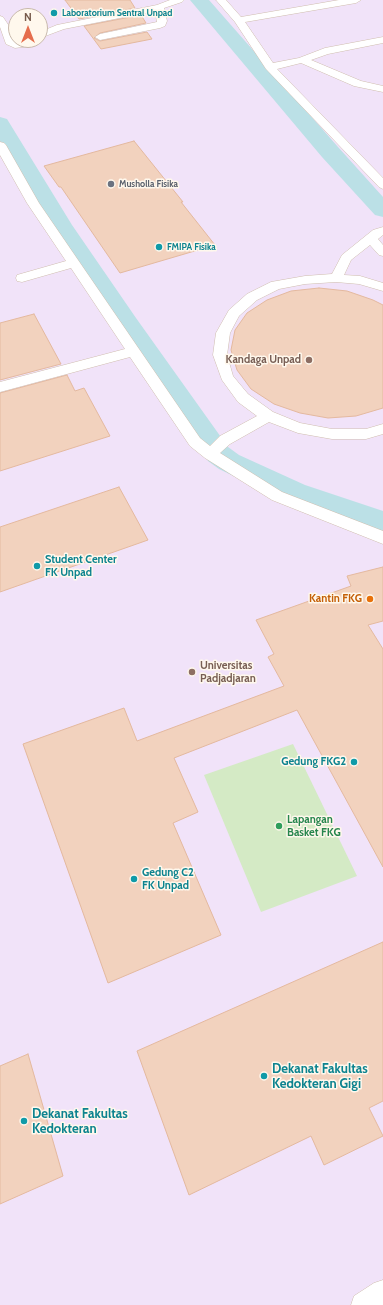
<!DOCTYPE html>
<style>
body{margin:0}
#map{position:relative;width:383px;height:1305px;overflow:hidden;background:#fcf4e7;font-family:Cabin,sans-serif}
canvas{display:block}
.north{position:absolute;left:8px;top:8px;width:40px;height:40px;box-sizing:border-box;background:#fff8ed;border:1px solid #c8b9ac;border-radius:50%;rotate:0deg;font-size:11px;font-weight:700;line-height:16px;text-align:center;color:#765a4b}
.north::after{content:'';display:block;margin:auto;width:14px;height:18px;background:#e56d4d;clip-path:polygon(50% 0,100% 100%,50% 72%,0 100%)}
</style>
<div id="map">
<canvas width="383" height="1305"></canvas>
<div class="north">N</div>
</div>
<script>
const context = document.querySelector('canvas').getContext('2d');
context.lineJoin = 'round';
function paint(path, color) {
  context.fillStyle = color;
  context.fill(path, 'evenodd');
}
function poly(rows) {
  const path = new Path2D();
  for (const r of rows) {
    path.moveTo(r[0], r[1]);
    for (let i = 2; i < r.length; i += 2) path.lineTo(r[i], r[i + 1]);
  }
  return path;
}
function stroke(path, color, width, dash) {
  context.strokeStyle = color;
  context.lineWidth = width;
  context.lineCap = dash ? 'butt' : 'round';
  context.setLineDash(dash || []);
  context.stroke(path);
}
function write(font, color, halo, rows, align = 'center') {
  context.font = font + ' Cabin,sans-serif';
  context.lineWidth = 3;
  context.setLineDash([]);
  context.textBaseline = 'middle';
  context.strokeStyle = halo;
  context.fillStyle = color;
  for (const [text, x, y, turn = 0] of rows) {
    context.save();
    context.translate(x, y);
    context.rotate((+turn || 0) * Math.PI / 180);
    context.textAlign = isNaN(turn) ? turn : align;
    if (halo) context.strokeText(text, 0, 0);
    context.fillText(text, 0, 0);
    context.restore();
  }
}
const education = poly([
 [0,0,383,0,383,1305,0,1305],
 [16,16,40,16,40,40,16,40]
]);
const green = poly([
 [293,744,357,876,261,912,204,775]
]);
const canal = poly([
 [190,0,209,0,338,147,383,197,383,217,375,215,322,157,190,0],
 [0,117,7,119,72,225,136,318,228,447,239,455,305,485,383,511,383,534,285,501,219,469,208,461,118,330,50,225,0,141,0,117]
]);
const building = poly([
 [65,0,130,0,135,8,79,19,65,0],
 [141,15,146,23,100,33,94,38,100,41,147,32,152,39,101,49,84,26,141,15],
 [134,141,183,202,181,202,215,245,120,273,61,187,59,187,44,166,134,141],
 [319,288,347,291,373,300,383,305,383,408,356,416,328,418,300,413,274,404,251,389,237,370,231,350,235,330,247,313,267,300,291,291,319,288],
 [34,314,61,364,0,380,0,323,34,314],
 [67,375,75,391,84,388,110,436,0,471,0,393,67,375],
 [119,487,148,540,0,592,0,527,119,487],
 [383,567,383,621,368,625,383,649,383,867,297,710,174,758,198,812,173,823,221,935,108,983,23,744,124,708,137,741,284,686,268,657,274,654,256,620,351,586,347,576,383,567],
 [383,942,383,1101,369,1108,383,1136,324,1165,311,1136,189,1195,137,1051,383,942],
 [28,1054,63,1176,0,1204,0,1066,28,1054]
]);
const lane = poly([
 [170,0,184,0,182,2,164,8,167,21,165,26,160,28,100,40,95,37,100,34,157,22,155,11,64,29,40,38,40,32,57,25,157,5,170,0],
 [216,0,226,0,241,17,339,0,361,0,356,3,245,22,273,63,299,58,325,48,383,37,383,43,328,54,311,60,361,81,383,86,383,92,354,86,301,63,277,69,383,178,383,189,379,187,266,69,235,22,216,0],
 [0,16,3,17,13,32,15,41,24,42,40,40,37,45,15,48,6,44,0,27,0,16],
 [0,142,4,143,6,145,39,203,200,438,210,446,220,436,257,416,238,402,222,380,213,355,216,333,229,310,247,294,271,282,305,276,332,274,342,255,373,230,383,227,383,235,378,239,383,245,383,256,379,255,370,245,351,260,344,275,360,276,383,283,383,291,359,284,336,282,305,284,279,289,257,300,239,316,230,333,227,355,233,376,248,394,273,412,300,423,332,429,366,429,383,424,383,434,366,439,332,439,298,433,269,422,230,444,220,453,282,492,383,531,383,544,272,500,205,458,190,446,130,357,0,392,0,382,125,349,71,268,22,282,17,281,16,278,17,275,66,261,27,203,0,155,0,142],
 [383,1280,383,1305,351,1305,354,1296,374,1283,383,1280]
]);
const markers = [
 [54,13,4,"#0f9aa8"],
 [111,184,4,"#6b7280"],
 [159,247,4,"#0f9aa8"],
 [309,360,4,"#8d6e63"],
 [37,566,4,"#0f9aa8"],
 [370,599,4,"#e8710a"],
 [192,672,4,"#8d6e63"],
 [354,762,4,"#0f9aa8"],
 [279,826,4,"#2e9e5b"],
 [134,879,4,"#0f9aa8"],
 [264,1076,4,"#0f9aa8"],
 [24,1121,4,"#0f9aa8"]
];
const farCulturenames = [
 ["Laboratorium Sentral Unpad",62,13],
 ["FMIPA Fisika",167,247]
];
const farWorshipnames = [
 ["Musholla Fisika",119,184]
];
const educationNames = [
 ["Kandaga Unpad",301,360],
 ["Universitas",200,666,"left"],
 ["Padjadjaran",200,679,"left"]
];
const cultureNames = [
 ["Student Center",45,560],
 ["FK Unpad",45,573],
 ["Gedung FKG2",346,762,"right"],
 ["Gedung C2",142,873],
 ["FK Unpad",142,886]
];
const foodNames = [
 ["Kantin FKG",362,599]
];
const leisureNames = [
 ["Lapangan",287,820],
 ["Basket FKG",287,833]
];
const nearCulturenames = [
 ["Dekanat Fakultas",272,1069],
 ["Kedokteran Gigi",272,1084],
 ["Dekanat Fakultas",32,1114],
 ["Kedokteran",32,1129]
];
paint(education, '#f1e3f9');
paint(green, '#d4eac5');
paint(canal, '#bbe0e6');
paint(building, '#f2d2be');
stroke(building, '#e4b99f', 1);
stroke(lane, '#d0beaf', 1);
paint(lane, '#fff');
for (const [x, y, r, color] of markers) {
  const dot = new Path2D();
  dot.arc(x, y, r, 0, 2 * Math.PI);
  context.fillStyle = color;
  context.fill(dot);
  stroke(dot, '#fff8ed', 1.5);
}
write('bold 9px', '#0d838f', '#fff8ed', farCulturenames, 'left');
write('bold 9px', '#5b616d', '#fff8ed', farWorshipnames, 'left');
write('bold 11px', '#785e54', '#fff8ed', educationNames, 'right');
write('bold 11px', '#0d838f', '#fff8ed', cultureNames, 'left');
write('bold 11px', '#c56008', '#fff8ed', foodNames, 'right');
write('bold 11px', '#27864d', '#fff8ed', leisureNames, 'left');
write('bold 13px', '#0d838f', '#fff8ed', nearCulturenames, 'left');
</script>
